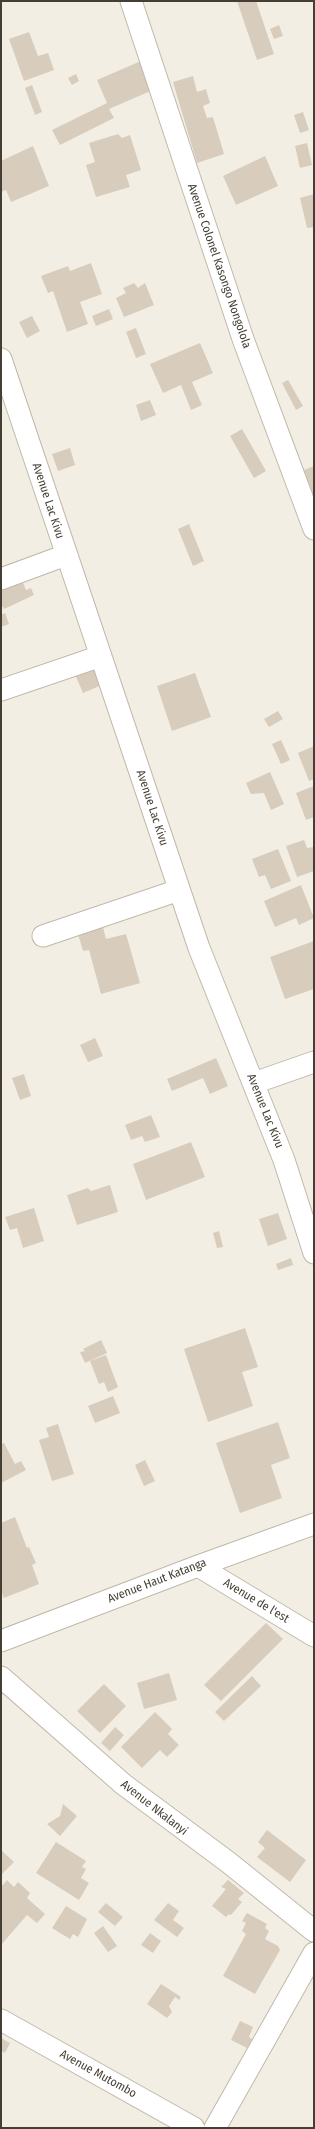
<!DOCTYPE html>
<style>
body{margin:0}
#map{position:relative;width:315px;height:2129px;overflow:hidden;background:#f3eee4;font-family:"Fira Sans Condensed",sans-serif}
canvas{display:block}
.frame{position:absolute;inset:0;border:2px solid #453e34;pointer-events:none}
</style>
<div id="map">
<canvas width="315" height="2129"></canvas>
<div class="frame"></div>
</div>
<script>
const context = document.querySelector('canvas').getContext('2d');
context.lineJoin = 'round';
function paint(path, color) {
  context.fillStyle = color;
  context.fill(path, 'evenodd');
}
function poly(rows) {
  const path = new Path2D();
  for (const r of rows) {
    path.moveTo(r[0], r[1]);
    for (let i = 2; i < r.length; i += 2) path.lineTo(r[i], r[i + 1]);
  }
  return path;
}
function stroke(path, color, width, dash) {
  context.strokeStyle = color;
  context.lineWidth = width;
  context.lineCap = dash ? 'butt' : 'round';
  context.setLineDash(dash || []);
  context.stroke(path);
}
function write(font, color, halo, rows, align = 'center') {
  context.font = font + ' "Fira Sans Condensed",sans-serif';
  context.lineWidth = 3;
  context.setLineDash([]);
  context.textBaseline = 'middle';
  context.strokeStyle = halo;
  context.fillStyle = color;
  for (const [text, x, y, turn = 0] of rows) {
    context.save();
    context.translate(x, y);
    context.rotate((+turn || 0) * Math.PI / 180);
    context.textAlign = isNaN(turn) ? turn : align;
    if (halo) context.strokeText(text, 0, 0);
    context.fillText(text, 0, 0);
    context.restore();
  }
}
const building = poly([
 [237,1,256,1,274,54,257,60],
 [279,25,283,36,274,39,270,29],
 [29,32,38,56,48,53,54,70,24,81,9,39],
 [141,61,153,90,109,109,114,118,60,145,52,130,107,103,97,80],
 [76,74,79,81,72,85,68,78],
 [193,76,197,92,206,89,210,103,203,106,207,118,213,117,224,154,197,163,173,82],
 [32,85,42,112,35,115,25,88],
 [303,112,309,130,300,133,294,115],
 [118,134,122,138,130,135,141,170,126,175,130,187,96,197,86,165,95,162,89,143],
 [307,143,312,165,300,168,295,146],
 [33,146,49,186,11,202,6,190,1,192,1,161],
 [265,156,278,186,236,205,223,176],
 [314,194,314,227,307,228,300,198],
 [91,263,102,294,80,302,88,324,67,332,53,291,48,293,41,276,68,266,70,271],
 [134,283,138,288,145,283,154,305,124,317,116,298,126,293,123,288],
 [109,309,113,319,96,326,92,316],
 [32,316,40,331,27,338,19,322],
 [136,328,146,354,136,358,126,332],
 [200,343,213,373,192,382,202,405,191,410,181,385,163,393,150,364],
 [288,380,303,406,296,410,282,383],
 [150,400,156,415,141,421,136,405],
 [242,429,266,471,254,478,230,436],
 [70,448,75,465,58,471,52,454],
 [314,466,314,497,304,470],
 [189,524,204,561,193,566,178,529],
 [21,578,26,590,31,588,34,595,4,609,1,604,1,588],
 [5,613,9,624,1,627,1,615],
 [96,663,104,684,83,693,74,672],
 [195,673,211,717,172,731,157,686],
 [278,711,283,719,269,727,264,719],
 [281,740,290,760,281,764,272,744],
 [314,746,314,779,309,781,298,753],
 [270,772,284,804,271,810,264,793,251,794,246,783],
 [314,786,314,817,306,820,296,793],
 [304,840,307,848,314,847,314,871,297,877,286,846],
 [278,849,291,881,271,889,265,875,259,877,252,859],
 [301,885,314,918,299,925,296,918,275,927,264,901],
 [103,927,106,939,126,934,140,983,101,994,89,950,83,951,78,934],
 [314,941,314,989,285,999,270,957],
 [95,1038,103,1056,88,1062,80,1045],
 [216,1058,228,1086,210,1094,203,1078,172,1091,167,1079],
 [24,1074,31,1096,20,1100,12,1078],
 [151,1115,160,1137,145,1142,142,1136,131,1140,125,1125],
 [191,1142,205,1177,146,1200,133,1164],
 [110,1185,118,1212,77,1225,67,1195,88,1188,91,1191],
 [34,1208,44,1241,23,1248,17,1228,10,1230,5,1217],
 [278,1213,287,1239,268,1246,259,1219],
 [219,1231,223,1247,217,1248,213,1233],
 [291,1258,293,1265,278,1270,276,1264],
 [245,1328,258,1367,242,1372,253,1406,208,1422,184,1349],
 [101,1340,107,1353,85,1363,80,1352,85,1351,83,1349],
 [106,1355,118,1387,108,1392,104,1382,99,1384,90,1361],
 [113,1396,120,1413,95,1423,88,1406],
 [278,1422,290,1458,271,1465,282,1498,240,1513,216,1443],
 [58,1424,74,1474,52,1481,39,1440,49,1437,46,1428],
 [4,1443,15,1464,21,1461,26,1470,1,1483,1,1444],
 [145,1460,155,1481,144,1486,135,1465],
 [15,1517,27,1548,29,1547,36,1563,32,1565,39,1584,4,1598,1,1591,1,1523],
 [266,1623,283,1639,221,1701,204,1685],
 [169,1673,177,1700,144,1709,137,1683],
 [252,1676,261,1686,224,1721,215,1712],
 [104,1684,126,1706,100,1733,77,1711],
 [155,1712,172,1729,168,1734,179,1745,167,1757,160,1750,142,1768,121,1747],
 [115,1727,124,1735,110,1751,101,1743],
 [63,1804,77,1816,60,1836,47,1824,60,1816],
 [267,1830,306,1860,290,1882,257,1857,265,1848,258,1842],
 [56,1842,86,1861,82,1867,86,1869,81,1878,89,1883,79,1900,36,1873],
 [1,1850,14,1862,1,1875],
 [7,1880,14,1887,18,1882,30,1893,27,1898,45,1914,37,1923,27,1915,1,1945,1,1887],
 [228,1880,244,1893,238,1899,242,1902,231,1915,229,1914,226,1917,212,1906,226,1889,221,1887],
 [106,1903,123,1917,115,1926,98,1912],
 [168,1903,179,1911,173,1920,184,1928,177,1937,154,1920],
 [66,1906,87,1919,78,1937,73,1934,70,1939,52,1928],
 [247,1913,267,1924,265,1928,269,1931,265,1939,278,1946,280,1950,255,1994,223,1976,246,1934,242,1931,246,1923,242,1921],
 [103,1926,117,1946,108,1952,94,1933],
 [150,1933,161,1941,153,1953,141,1945],
 [161,1984,181,1997,179,2000,175,1997,169,2006,172,2012,167,2018,147,2004],
 [240,2021,253,2027,249,2037,252,2039,247,2048,231,2040],
 [1,2038,10,2043,5,2053,1,2051]
]);
const minor = poly([
 [131,1,243,339,314,529],
 [1,359,199,948,284,1160,314,1253],
 [1,579,66,555],
 [1,690,101,656],
 [43,936,179,890],
 [254,1083,314,1062],
 [198,1566,314,1636],
 [1,1641,198,1566,314,1524],
 [1,1677,123,1784,228,1862,314,1931],
 [1,2020,194,2128],
 [215,2128,314,1953]
]);
const streetNames = [
 ["Avenue Colonel Kasongo Nongolola",219,266,71],
 ["Avenue Lac Kivu",48,501,72],
 ["Avenue Lac Kivu",152,808,72],
 ["Avenue Lac Kivu",265,1111,68],
 ["Avenue Haut Katanga",157,1581,-21],
 ["Avenue de l'est",256,1601,31],
 ["Avenue Nkalanyi",154,1808,38],
 ["Avenue Mutombo",98,2074,29]
];
paint(building, '#d8ccbc');
stroke(minor, '#c1b8aa', 23);
stroke(minor, '#fff', 21);
write('12px', '#453e34', '#fff', streetNames);
</script>
